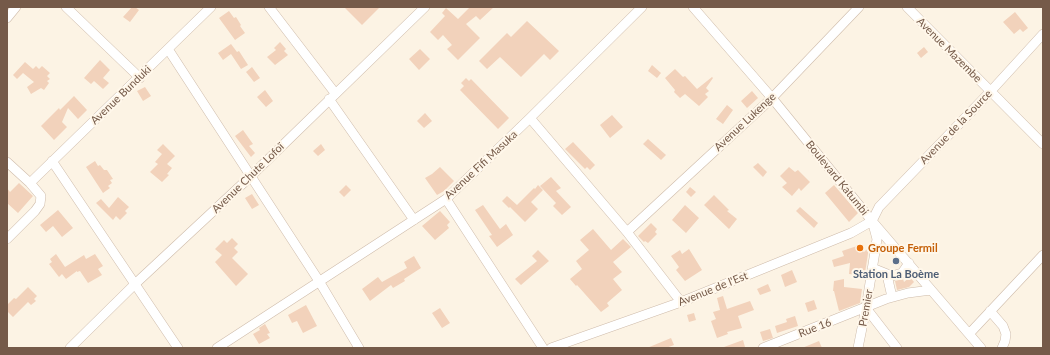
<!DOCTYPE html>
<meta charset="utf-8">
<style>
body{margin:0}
#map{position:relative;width:1050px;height:355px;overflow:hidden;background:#fcf3e4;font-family:Lato,sans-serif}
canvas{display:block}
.frame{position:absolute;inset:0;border:8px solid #755a49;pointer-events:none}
</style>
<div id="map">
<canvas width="1050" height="355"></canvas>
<div class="frame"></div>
</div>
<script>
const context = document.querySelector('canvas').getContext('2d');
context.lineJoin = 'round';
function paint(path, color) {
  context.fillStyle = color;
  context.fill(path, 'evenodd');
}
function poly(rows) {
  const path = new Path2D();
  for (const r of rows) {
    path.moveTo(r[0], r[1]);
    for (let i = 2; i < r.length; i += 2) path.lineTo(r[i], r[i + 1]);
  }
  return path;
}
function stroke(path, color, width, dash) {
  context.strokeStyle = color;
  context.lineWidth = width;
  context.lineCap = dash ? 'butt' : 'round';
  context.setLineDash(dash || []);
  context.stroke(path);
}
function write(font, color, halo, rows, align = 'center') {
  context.font = font + ' Lato,sans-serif';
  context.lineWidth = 4;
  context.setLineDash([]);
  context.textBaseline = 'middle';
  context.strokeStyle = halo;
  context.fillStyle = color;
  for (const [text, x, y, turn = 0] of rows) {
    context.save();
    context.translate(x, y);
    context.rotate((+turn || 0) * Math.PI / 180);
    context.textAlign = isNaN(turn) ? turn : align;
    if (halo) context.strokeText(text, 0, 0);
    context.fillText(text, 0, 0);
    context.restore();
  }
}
const building = poly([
 [132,7,135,7,139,10,130,22,123,17],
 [344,7,380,7,362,25],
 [470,7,494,7,480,20,476,16,466,24,480,38,458,60,447,49,452,45,443,35,438,40,430,32,445,16,442,13,446,8,458,19],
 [229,11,234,18,236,17,241,25,240,26,245,33,235,40,219,18],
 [1015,12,1028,28,1023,32,1020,29,1014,34,1003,22],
 [527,21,559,51,550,60,544,54,521,77,500,57,487,69,479,61,507,33,511,37],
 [280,42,286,49,284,51,288,55,275,65,267,57,276,50,274,48],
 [231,44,237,52,239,51,248,65,241,69,231,54,223,60,218,53],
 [924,47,928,52,921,58,917,53],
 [420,49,430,59,419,70,409,59],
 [100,60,110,70,103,78,109,83,103,89,94,81,91,84,84,78],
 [25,62,33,69,36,66,39,69,42,66,50,73,47,76,50,79,47,81,49,83,44,90,41,88,31,94,27,87,34,82,23,73,17,79,13,75],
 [652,65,661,73,657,78,648,71],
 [252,67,260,78,254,82,246,72],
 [675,69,683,77,685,76,697,89,712,77,713,78,706,88,709,91,705,94,708,97,699,106,685,94,680,98,674,92,675,90,665,78],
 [466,78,469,81,471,79,509,118,498,129,460,90,464,86,461,83],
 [145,87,151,96,143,101,137,91],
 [265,90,273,101,266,107,257,97],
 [752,91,758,98,747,108,741,101],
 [74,96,87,110,78,119,68,108,62,122,67,127,54,140,41,126,59,108,60,110],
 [727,105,733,110,723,124,716,119],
 [425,113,432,121,424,128,417,121],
 [612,115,623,127,610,138,600,125],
 [243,130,253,144,249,146,255,153,251,157,235,136],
 [648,139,666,155,661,160,643,144],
 [573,142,595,165,590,170,587,167,585,169,565,149],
 [163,144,175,156,167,164,172,168,167,174,169,175,162,182,150,172,158,164,155,162,162,154,157,150],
 [321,144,325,150,318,156,313,151],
 [95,161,98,166,100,165,104,170,107,170,113,179,110,180,112,183,108,186,110,188,103,193,86,167],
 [758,163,767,172,763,177,753,167],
 [440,167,454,181,444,191,437,195,425,178,432,174],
 [789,167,795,172,798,170,810,182,801,191,799,188,792,196,782,187,787,183,780,176],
 [551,177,561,188,556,191,571,207,562,215,553,206,556,203,540,186],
 [19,183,33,196,18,213,7,203,7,188,10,192],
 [346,185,351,190,344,197,339,192],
 [538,185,543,190,531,202,538,209,525,222,510,207,509,208,502,201,507,196,517,205,534,188,535,189],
 [834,185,858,213,849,222,825,193],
 [690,187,696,192,691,197,686,192],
 [252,194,259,205,252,209,245,198],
 [714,195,729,210,727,211,737,219,729,229,704,205],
 [118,197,129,207,125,211,127,213,120,220,116,216,113,220,96,203,101,199,109,208],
 [483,205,500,229,506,224,513,235,497,247,489,236,492,235,475,210],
 [685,205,699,218,686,233,672,220],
 [800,207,818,223,814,228,796,211],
 [58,210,73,228,62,237,53,226,46,232,40,225],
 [440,211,450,222,447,225,449,228,435,240,422,226],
 [651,223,657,229,655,232,657,234,648,243,645,241,644,242,638,236],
 [593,229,611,250,623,239,631,247,613,262,622,272,613,279,622,290,607,303,609,306,601,312,577,285,576,286,570,279,582,269,576,261,589,250,580,240],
 [232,238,238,244,234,248,238,252,232,258,248,274,236,286,215,262,222,255,215,249,224,240,227,243],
 [857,246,864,252,869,247,865,273,862,273,862,275,849,274,850,263,834,267,832,260,844,256,842,251],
 [689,249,702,270,685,281,676,270,679,267,671,256,680,250,682,254],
 [538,250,549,261,521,285,515,279,537,261,532,256],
 [56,254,65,267,84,255,86,259,95,254,103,266,98,269,102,275,88,283,80,271,77,272,77,271,66,279,62,274,59,277,49,264,52,262,50,259],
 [414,256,421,268,404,279,405,281,393,288,391,285,370,301,362,289,378,277,382,282,407,268,404,262],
 [792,270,797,282,785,287,781,275],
 [910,277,914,282,909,287,897,290,895,281,903,279,904,282],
 [844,279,844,287,862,289,860,303,839,311,834,291,833,291,834,281],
 [768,284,771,291,760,295,757,289],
 [28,287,37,296,34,299,36,301,31,305,28,302,13,317,7,311,7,305,14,298,16,299],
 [723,296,727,309,750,301,754,310,738,316,742,328,727,332,728,334,717,338,711,321,716,319,713,312,720,310,717,298],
 [814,300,817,309,808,312,805,303],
 [306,305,317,326,303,333,297,321,292,323,288,315],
 [440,308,450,323,442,328,432,313],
 [694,313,696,320,689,322,687,315],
 [795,316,798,326,777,333,775,326,787,322,786,319],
 [265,324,270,333,267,334,270,338,259,344,253,334,260,330,259,328],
 [770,329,773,338,763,341,760,332],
 [671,338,674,345,666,348,647,348],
 [743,340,745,347,724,348,724,347],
 [819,341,822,348,802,348]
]);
const minor = poly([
 [66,7,140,78],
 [269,7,335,93],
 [693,7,772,98,872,221,981,348],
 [907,7,1043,144],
 [7,18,16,7],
 [168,49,319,281,359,348],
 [329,99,414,220],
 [530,118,627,232,681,302],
 [52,161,178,348],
 [7,162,30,183,41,196,40,204,35,211,7,239],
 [30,183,211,7],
 [446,199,543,348],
 [872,221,879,207,990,92,1043,34],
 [627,232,772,98,859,7],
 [872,268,892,276,902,273,909,263],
 [887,275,892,297],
 [866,308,897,348],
 [990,311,1003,326,1006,334,1005,341,1002,348],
 [969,334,1043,255],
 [70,348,135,284,251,176,425,7],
 [217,348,446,199,530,118,642,7],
 [551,348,681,302,851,233,872,221],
 [763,348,886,299,908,293,931,290],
 [858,348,866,308,877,239,873,224]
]);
const markers = [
 [860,248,4,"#e8710a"],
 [896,261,4,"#5c6f8a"]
];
const streetNames = [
 ["Avenue Mazembe",949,50,45],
 ["Avenue Bunduki",121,95,-44],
 ["Avenue Lukenge",745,122,-43],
 ["Avenue de la Source",956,127,-46],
 ["Avenue Fifi Masuka",481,165,-43],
 ["Avenue Chute Lofoï",248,178,-44],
 ["Boulevard Katumbi",837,178,51],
 ["Avenue de l'Est",713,289,-22],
 ["Premier",866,308,-80],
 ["Rue 16",815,328,-21]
];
const foodNames = [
 ["Groupe Fermil",868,248]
];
const serviceNames = [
 ["Station La Boème",896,274]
];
paint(building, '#f2d2bb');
stroke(minor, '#cebbaa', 10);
stroke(minor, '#fff', 9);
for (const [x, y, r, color] of markers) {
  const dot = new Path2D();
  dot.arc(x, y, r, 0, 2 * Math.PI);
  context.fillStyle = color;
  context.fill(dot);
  stroke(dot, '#fff7ea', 1.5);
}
write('11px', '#755a49', '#fff7ea', streetNames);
write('bold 11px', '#c56008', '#fff7ea', foodNames, 'left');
write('bold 11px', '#4e5e75', '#fff7ea', serviceNames);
</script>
